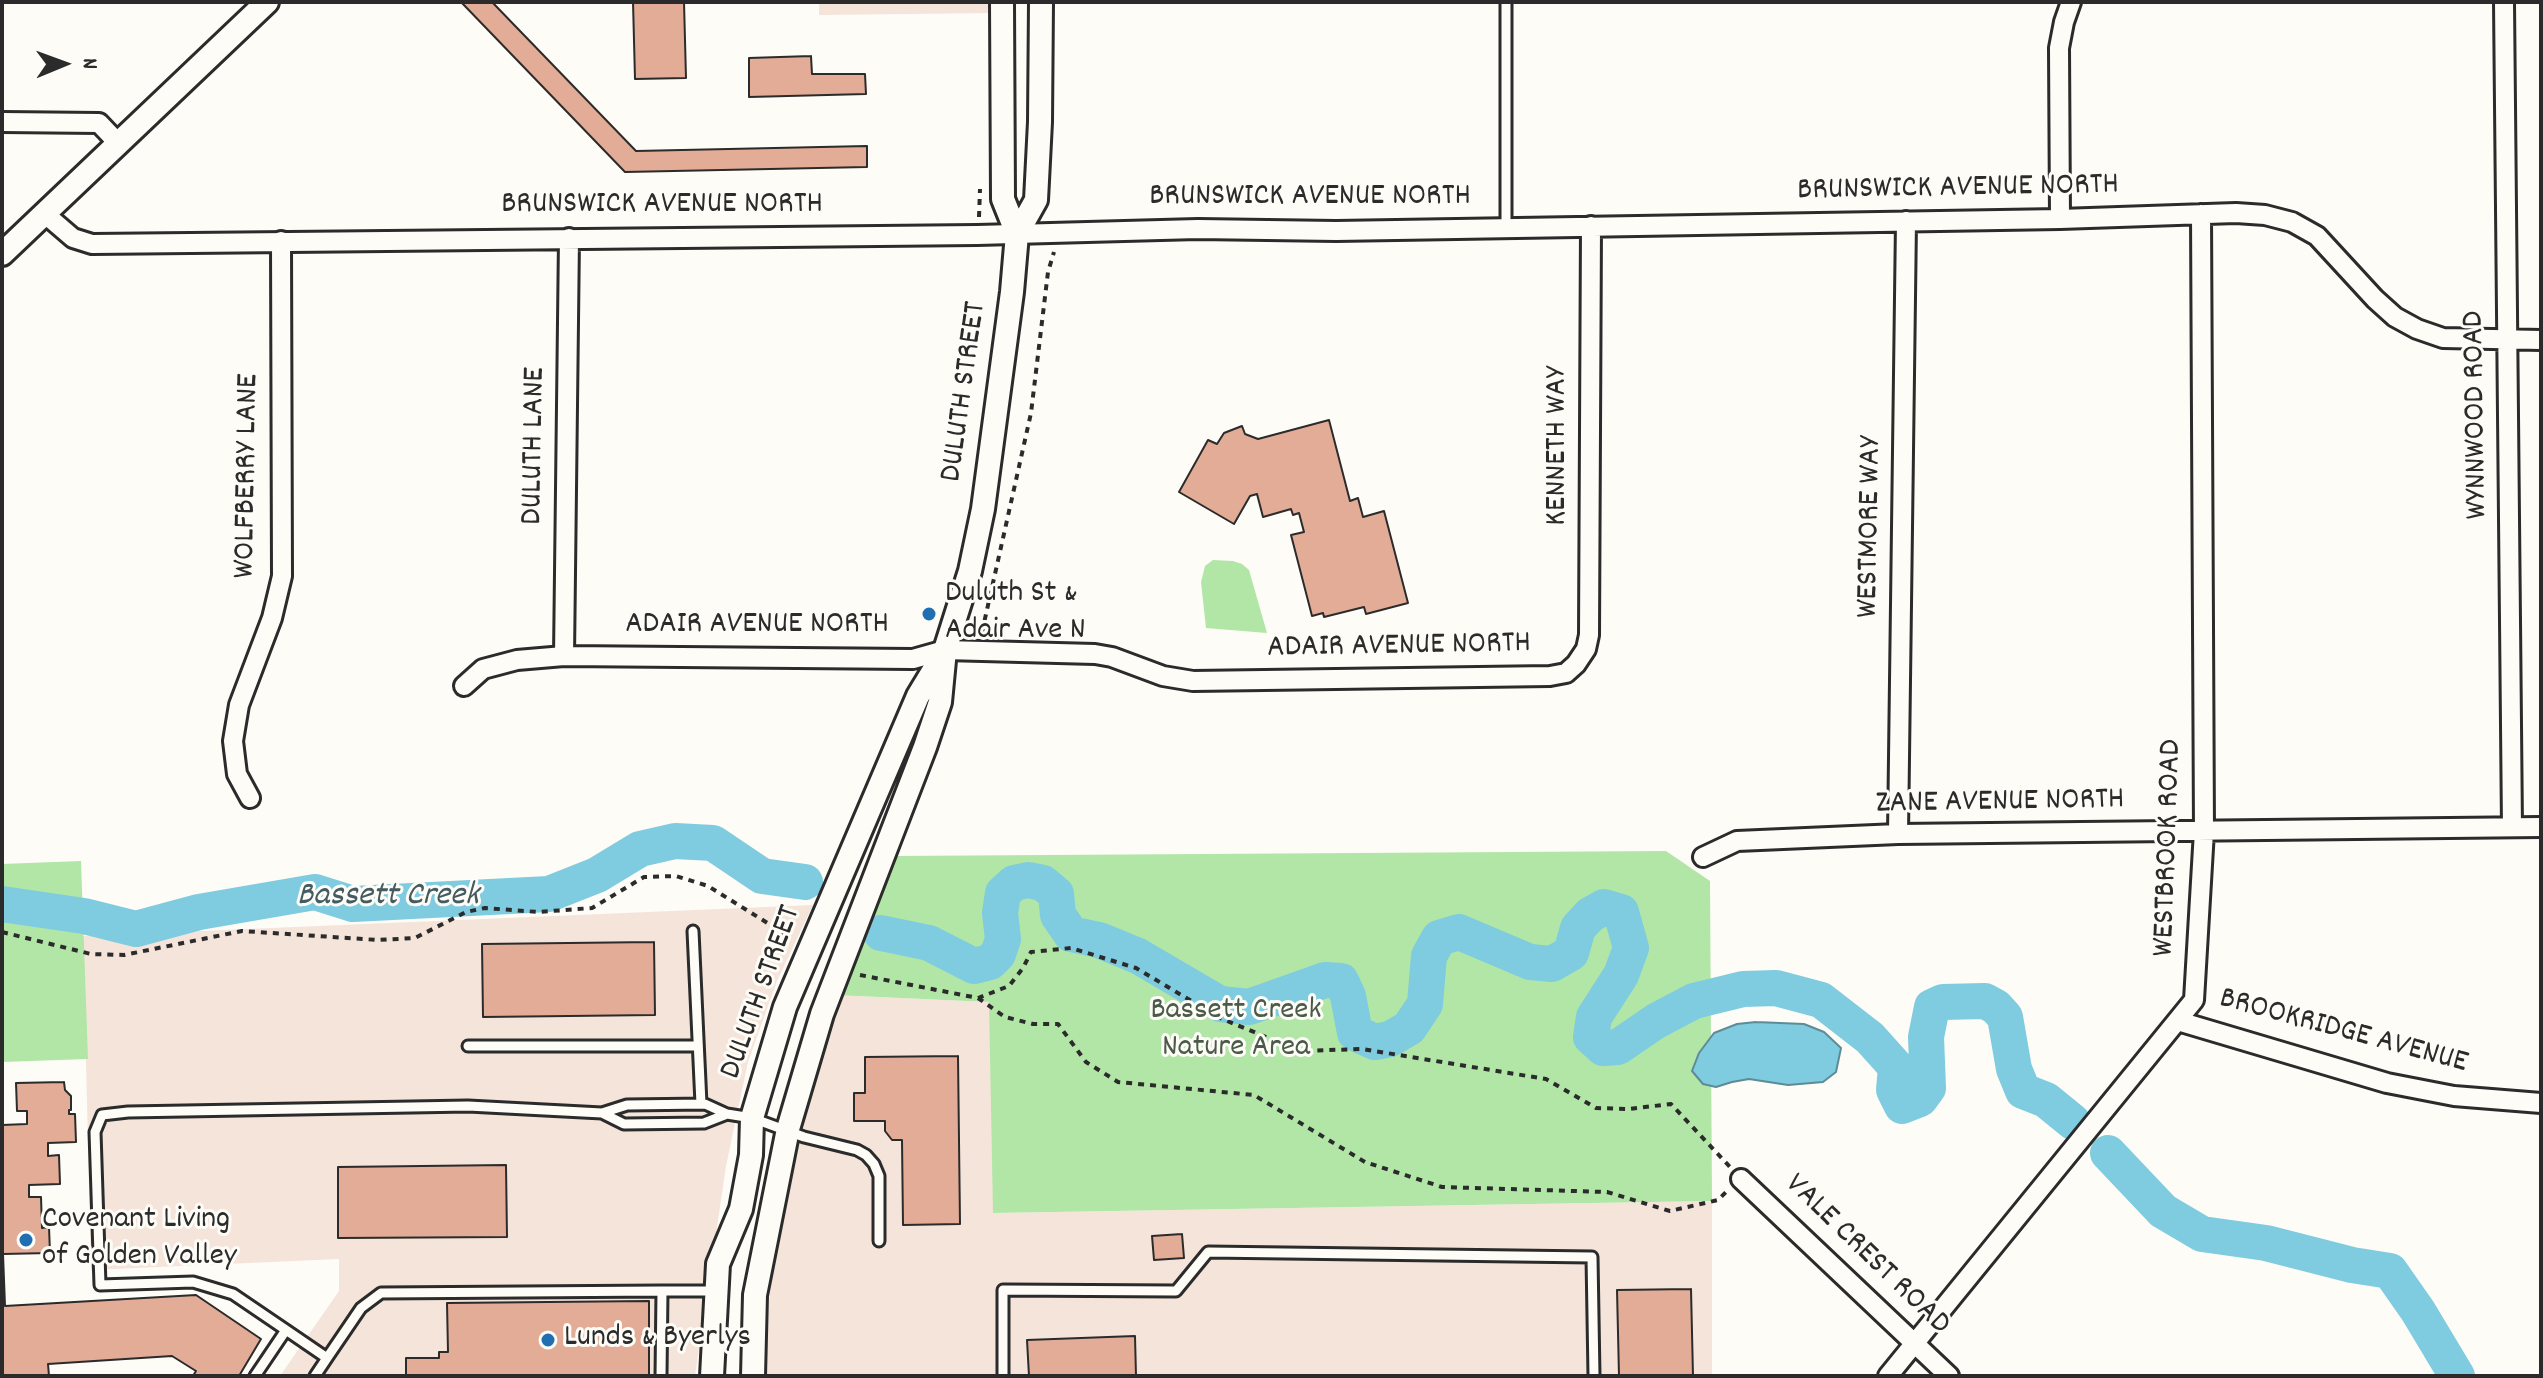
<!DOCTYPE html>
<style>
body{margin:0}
#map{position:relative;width:2543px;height:1378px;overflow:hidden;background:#fdfcf7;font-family:Dekko,sans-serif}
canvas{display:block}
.frame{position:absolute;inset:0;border:4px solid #2b2b2b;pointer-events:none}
.north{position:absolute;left:24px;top:24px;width:80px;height:80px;-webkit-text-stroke:6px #fdfcf7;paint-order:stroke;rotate:89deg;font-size:22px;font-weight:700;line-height:32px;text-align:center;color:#2b2b2b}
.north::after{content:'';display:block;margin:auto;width:28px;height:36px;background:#2b2b2b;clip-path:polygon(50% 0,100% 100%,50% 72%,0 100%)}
</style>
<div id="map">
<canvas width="2543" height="1378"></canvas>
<div class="frame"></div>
<div class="north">N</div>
</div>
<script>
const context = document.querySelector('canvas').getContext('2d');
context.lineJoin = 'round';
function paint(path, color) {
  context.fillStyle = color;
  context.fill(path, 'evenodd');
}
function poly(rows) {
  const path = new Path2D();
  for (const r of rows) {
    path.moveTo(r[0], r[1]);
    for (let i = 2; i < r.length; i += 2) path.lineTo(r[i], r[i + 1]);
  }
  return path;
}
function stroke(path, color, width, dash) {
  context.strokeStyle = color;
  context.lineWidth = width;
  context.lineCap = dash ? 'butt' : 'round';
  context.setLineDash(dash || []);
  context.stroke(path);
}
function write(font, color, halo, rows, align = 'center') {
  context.font = font + ' Dekko,sans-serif';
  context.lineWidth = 6;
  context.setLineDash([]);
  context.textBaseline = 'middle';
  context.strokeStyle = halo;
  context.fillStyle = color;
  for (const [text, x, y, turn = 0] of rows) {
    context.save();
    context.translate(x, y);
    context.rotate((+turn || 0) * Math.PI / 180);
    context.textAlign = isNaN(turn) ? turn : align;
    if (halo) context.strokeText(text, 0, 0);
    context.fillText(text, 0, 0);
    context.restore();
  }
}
const built = poly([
 [819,2,993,2,993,13,819,15],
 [813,905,777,981,748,1062,726,1166,695,1376,280,1376,339,1291,339,1259,91,1270,83,936],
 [834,995,990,1002,994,1213,1712,1201,1712,1376,761,1376,776,1237]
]);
const green = poly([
 [1213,560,1233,561,1242,564,1249,570,1267,633,1206,628,1201,582,1205,566],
 [1666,851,1710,881,1712,1201,993,1213,989,1002,834,995,895,856],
 [81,861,88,1059,2,1062,2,864]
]);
const water = poly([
 [1756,1022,1804,1024,1824,1032,1841,1048,1836,1072,1823,1082,1788,1085,1749,1079,1732,1082,1716,1087,1703,1084,1692,1071,1699,1053,1714,1033,1737,1024,1756,1022]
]);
const river = poly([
 [2,904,84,916,136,929,199,912,315,892,353,904,549,894,597,875,640,849,675,841,713,843,762,876,805,882],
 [881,933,929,943,974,966,990,962,998,954,1003,939,1000,913,1003,893,1014,883,1028,880,1043,883,1056,894,1058,915,1071,934,1099,940,1138,956,1220,1004,1249,1007,1325,980,1341,981,1348,996,1355,1033,1375,1042,1390,1039,1409,1028,1425,1004,1429,956,1439,938,1459,932,1530,962,1552,964,1571,953,1578,928,1590,915,1604,907,1621,912,1631,948,1621,975,1594,1017,1591,1037,1603,1048,1618,1047,1656,1021,1694,1001,1743,989,1776,988,1821,1000,1870,1038,1896,1067,1894,1090,1902,1106,1920,1099,1928,1088,1926,1037,1932,1007,1943,1002,1985,1001,1996,1007,2005,1017,2014,1069,2023,1091,2046,1100,2073,1122],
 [2108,1153,2163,1211,2202,1234,2266,1243,2352,1265,2390,1271,2418,1311,2457,1376]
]);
const building = poly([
 [461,2,492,2,636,151,867,146,867,167,625,172,461,2],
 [633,2,684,2,686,78,635,79,633,2],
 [811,56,812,74,865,74,866,94,749,97,749,58,811,56],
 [1329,420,1350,501,1358,498,1363,517,1384,511,1408,603,1366,614,1364,607,1324,617,1323,613,1312,616,1291,535,1304,532,1299,513,1293,515,1291,509,1263,517,1257,494,1250,496,1234,524,1179,492,1208,440,1217,444,1224,433,1242,426,1245,434,1258,439,1329,420],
 [654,942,655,1015,483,1017,482,944,654,942],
 [958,1056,960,1224,903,1225,902,1140,892,1140,885,1131,885,1121,854,1121,854,1093,865,1093,865,1057,958,1056],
 [64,1082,65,1090,71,1096,71,1110,69,1110,69,1114,75,1114,76,1142,48,1143,48,1156,59,1155,60,1184,29,1185,29,1197,41,1197,42,1228,49,1227,50,1253,3,1254,5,1306,196,1295,261,1339,239,1376,193,1376,196,1371,172,1356,48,1364,49,1376,2,1376,2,1125,27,1124,27,1111,17,1111,16,1083,64,1082],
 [506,1165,507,1237,338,1238,338,1167,506,1165],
 [1182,1234,1184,1258,1154,1260,1152,1236,1182,1234],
 [1691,1289,1693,1376,1619,1376,1617,1290,1691,1289],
 [649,1301,649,1376,406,1376,406,1358,439,1358,439,1352,448,1352,447,1303,649,1301],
 [1135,1336,1136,1376,1029,1376,1027,1340,1135,1336]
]);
const path = poly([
 [979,217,980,189],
 [982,632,1031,413,1048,272,1054,252],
 [2,932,91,954,124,955,242,931,378,940,415,938,466,912,485,908,538,912,592,908,644,877,676,876,708,886,790,937],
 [860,975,978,998,1009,986,1023,968,1031,952,1071,948,1136,968,1220,1018,1300,1051,1362,1049,1546,1079,1596,1108,1628,1109,1671,1104,1730,1167],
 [978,998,1005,1017,1033,1024,1058,1024,1086,1062,1118,1082,1254,1095,1365,1162,1442,1187,1607,1192,1670,1211,1718,1200,1728,1190]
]);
const service = poly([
 [1506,227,1506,2],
 [693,931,701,1104],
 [468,1046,698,1046],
 [602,1113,624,1124,704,1123,727,1114],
 [286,1330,327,1358,315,1376],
 [327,1358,361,1308,381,1293,662,1291],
 [255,1376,286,1330,233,1294,193,1282,100,1285,95,1132,102,1115,128,1112,468,1106,602,1113,627,1105,705,1104,727,1114,752,1118,804,1137,857,1150,866,1155,874,1164,879,1176,879,1241],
 [661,1376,662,1291,717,1291],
 [1003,1376,1003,1290,1176,1291,1208,1252,1592,1257,1594,1376]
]);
const minor = poly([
 [2504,2,2512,827],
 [2,122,99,123,118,143],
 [45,214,73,238,92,244,977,235,1198,229,1336,231,2060,219,2236,213,2265,215,2292,222,2317,236,2375,299,2395,317,2417,329,2443,338,2541,340],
 [2060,219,2059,48,2064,22,2071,2],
 [564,656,569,238],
 [464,686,483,669,517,660,564,656,913,659,945,650,1095,654,1112,657,1163,676,1193,681,1550,676,1566,673,1576,664,1586,649,1589,635,1591,226],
 [250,798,237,774,233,741,239,705,272,618,282,576,281,241],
 [1898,834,1906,221],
 [1703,857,1737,841,1898,834,2541,827],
 [2178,1021,2387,1083,2454,1096,2541,1103],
 [1741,1179,1949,1376],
 [1888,1376,2194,1000,2204,831,2201,214]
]);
const tertiary = poly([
 [1002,2,1003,199,1017,234],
 [2,254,267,2],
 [712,1376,718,1264,741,1209,751,1155,752,1118,785,1007,918,696,941,658],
 [753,1376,755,1295,788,1129,822,1014,925,747,940,702,945,650,970,571,983,509,1012,292,1017,234,1036,200,1040,122,1041,2]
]);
const markers = [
 [929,614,8,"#1f6fb2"],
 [26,1240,8,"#1f6fb2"],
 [548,1340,8,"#1f6fb2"]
];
const streetNames = [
 ["BRUNSWICK AVENUE NORTH",1958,190,-1],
 ["BRUNSWICK AVENUE NORTH",1310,199],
 ["BRUNSWICK AVENUE NORTH",662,207],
 ["DULUTH STREET",966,392,-82],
 ["WYNNWOOD ROAD",2478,415,-91],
 ["DULUTH LANE",536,446,-89],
 ["KENNETH WAY",1560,446,-90],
 ["WOLFBERRY LANE",249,476,-89],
 ["WESTMORE WAY",1872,527,-89],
 ["ADAIR AVENUE NORTH",757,627],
 ["ADAIR AVENUE NORTH",1399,648,-1],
 ["ZANE AVENUE NORTH",2000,804,-1],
 ["WESTBROOK ROAD",2170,848,-88],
 ["DULUTH STREET",763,993,-70],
 ["BROOKRIDGE AVENUE",2343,1033,15],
 ["VALE CREST ROAD",1866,1256,44]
];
const poiNames = [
 ["Duluth St &",945,596],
 ["Adair Ave N",945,633],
 ["Covenant Living",42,1222],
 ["of Golden Valley",42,1259],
 ["Lunds & Byerlys",564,1340]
];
const parkNames = [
 ["Bassett Creek",1236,1013],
 ["Nature Area",1236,1050]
];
const waterNames = [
 ["Bassett Creek",388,898]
];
paint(built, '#f5e4da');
paint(green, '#b1e6a7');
paint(water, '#7fcbdf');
stroke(water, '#5d8b97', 2);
stroke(river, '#7fcbdf', 36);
paint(building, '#e2ac97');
stroke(building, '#2b2b2b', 2);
stroke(service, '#2b2b2b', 15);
stroke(minor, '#2b2b2b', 24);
stroke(tertiary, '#2b2b2b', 28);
stroke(path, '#2b2b2b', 4, [6, 6]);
stroke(service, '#fdfcf7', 9);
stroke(minor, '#fdfcf7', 18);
stroke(tertiary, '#fdfcf7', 22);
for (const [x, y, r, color] of markers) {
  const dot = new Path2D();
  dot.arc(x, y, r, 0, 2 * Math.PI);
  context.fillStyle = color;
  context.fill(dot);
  stroke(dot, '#fdfcf7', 3);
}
write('32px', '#2b2b2b', '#fdfcf7', streetNames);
write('32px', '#2b2b2b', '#fdfcf7', poiNames, 'left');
write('32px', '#4c5a4a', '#fdfcf7', parkNames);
write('italic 34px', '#445b61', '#fdfcf7', waterNames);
</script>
